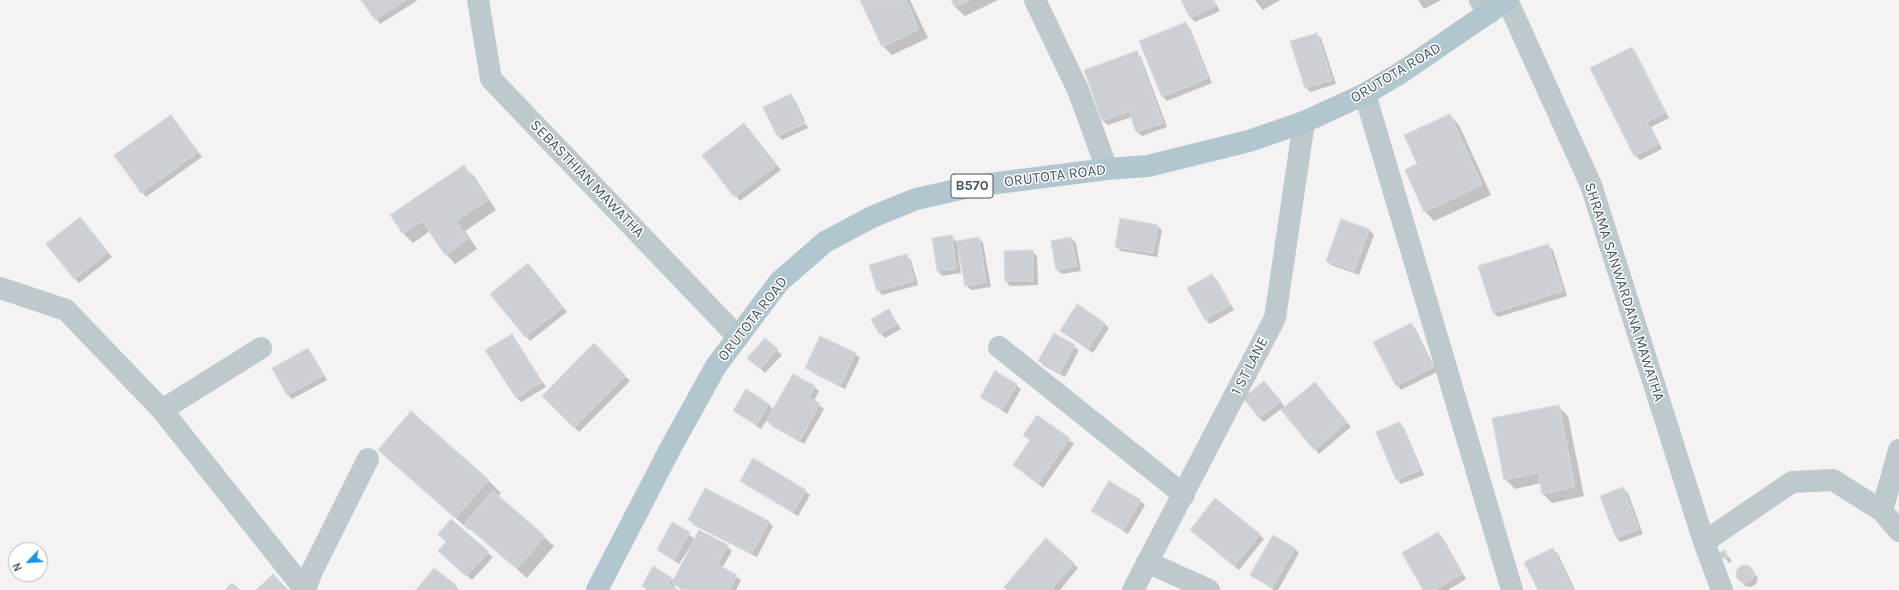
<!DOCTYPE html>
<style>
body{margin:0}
#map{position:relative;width:1899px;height:590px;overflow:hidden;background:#f4f2f3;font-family:Karla,sans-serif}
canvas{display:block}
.north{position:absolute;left:8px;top:542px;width:40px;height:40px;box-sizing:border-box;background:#fff;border:1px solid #b7bdbf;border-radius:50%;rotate:245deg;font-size:11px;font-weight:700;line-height:16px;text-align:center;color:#4a5960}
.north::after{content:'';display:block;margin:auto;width:14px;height:18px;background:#1a93e7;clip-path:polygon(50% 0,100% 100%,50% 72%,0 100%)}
</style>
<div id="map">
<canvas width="1899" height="590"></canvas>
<div class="north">N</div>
</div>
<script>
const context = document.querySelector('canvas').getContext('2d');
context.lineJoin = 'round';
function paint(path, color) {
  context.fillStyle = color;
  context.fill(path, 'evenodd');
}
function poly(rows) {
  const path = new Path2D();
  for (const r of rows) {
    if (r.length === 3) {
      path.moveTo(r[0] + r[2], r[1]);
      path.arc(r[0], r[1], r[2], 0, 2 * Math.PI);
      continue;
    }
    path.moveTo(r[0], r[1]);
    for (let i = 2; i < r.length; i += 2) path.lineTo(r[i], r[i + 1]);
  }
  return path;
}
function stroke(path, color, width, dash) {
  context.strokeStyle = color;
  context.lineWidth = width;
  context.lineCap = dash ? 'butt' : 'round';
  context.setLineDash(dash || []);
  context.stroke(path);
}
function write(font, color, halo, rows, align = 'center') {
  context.font = font + ' Karla,sans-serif';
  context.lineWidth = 3;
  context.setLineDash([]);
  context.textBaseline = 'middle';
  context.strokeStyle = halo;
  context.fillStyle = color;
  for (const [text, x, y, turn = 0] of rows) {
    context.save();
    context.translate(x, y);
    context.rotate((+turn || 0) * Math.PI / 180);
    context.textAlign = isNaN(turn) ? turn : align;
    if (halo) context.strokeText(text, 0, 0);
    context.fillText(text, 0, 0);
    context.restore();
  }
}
const shadow = poly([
 [363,0,418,0,380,24],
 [861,0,910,0,928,38,892,55,883,46],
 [952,0,998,0,965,16,955,7],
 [1182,0,1214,0,1220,11,1195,22,1191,18],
 [1255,0,1280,0,1263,10],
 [1418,0,1441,0,1424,9],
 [1185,23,1190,28,1212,83,1167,101,1163,97,1140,42],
 [1316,34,1321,38,1336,84,1310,92,1306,87],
 [1632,48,1636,53,1669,118,1651,127,1662,149,1640,160,1635,155],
 [1136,52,1141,57,1167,127,1142,136,1137,132,1132,117,1108,125,1103,121],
 [790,95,795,100,805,121,778,134],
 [1450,115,1459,125,1491,195,1434,221,1425,211,1419,165],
 [171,116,202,157,146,197,142,192],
 [806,123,808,128,782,140,778,136],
 [744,124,781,170,740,201,704,155],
 [464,167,474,176,496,210,465,231,477,249,455,264,446,254,430,231,413,243,403,233],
 [1341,220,1369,230,1374,235,1359,275,1331,265,1327,261],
 [85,223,112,257,79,283,74,278],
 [1157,226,1162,230,1157,257,1121,251,1116,246],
 [952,237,957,242,978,238,983,243,991,287,971,290,966,285,960,252,958,252,961,273,942,276,938,271],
 [1071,238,1076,243,1081,271,1062,274,1057,270],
 [1548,246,1553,250,1567,296,1498,317,1494,313],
 [1032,251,1037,256,1038,285,1010,286,1006,281],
 [906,256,911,260,918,285,882,295,878,290],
 [533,269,567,312,530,341,492,294],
 [1212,275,1217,280,1234,310,1210,324,1205,319],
 [889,310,901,329,885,338,880,333],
 [1104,323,1109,328,1093,353,1061,331],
 [1410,324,1415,328,1437,372,1401,390,1397,385],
 [1054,334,1079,350,1065,377,1044,366,1040,361],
 [512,335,546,387,521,402,516,397],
 [765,339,782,355,765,373,753,362],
 [594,345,630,381,579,432,544,396],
 [307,349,312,354,327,380,292,399,288,395],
 [855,354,860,358,845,389,811,372,806,367],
 [1016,385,1021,389,1007,414,981,397],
 [814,387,819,391,814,401,824,409,804,444,772,426,767,420,761,429,735,411,769,405,774,410],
 [1269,387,1285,407,1319,388,1351,427,1319,454,1281,409,1264,422,1259,418],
 [1558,406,1568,416,1584,496,1552,503,1542,493,1541,483,1515,489,1505,479],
 [1038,416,1074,444,1043,488,1014,465,1031,441,1024,435],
 [1399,423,1404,428,1424,475,1401,484,1397,479],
 [379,450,488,480,501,493,498,497,554,546,527,578,470,528,469,530],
 [741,481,805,491,810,495,798,516,746,485],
 [1623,488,1628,493,1643,534,1621,542,1616,538],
 [1140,501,1145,505,1128,534,1092,511],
 [690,520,768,521,773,526,757,557,694,525],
 [673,523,695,539,679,564,658,550],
 [1191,530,1259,534,1264,539,1239,570],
 [1438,533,1443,538,1466,579,1448,590,1424,590],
 [1274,537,1295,549,1299,553,1278,590,1274,590,1251,575],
 [1046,539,1078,568,1060,590,1008,590],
 [727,546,732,551,722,568,741,580,736,590,682,590,675,585,674,587,678,590,647,590,643,586,672,578,674,581],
 [1553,549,1558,554,1575,590,1539,590],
 [1724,551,1732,561,1729,563,1721,553],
 [488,553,493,557,472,580,444,556],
 [1743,566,1749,567,1758,578,1756,584,1751,587,1745,586,1737,575,1738,569],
 [434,569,456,587,459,590,417,590]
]);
const building = poly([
 [361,0,406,0,375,20,361,0],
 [860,0,906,0,919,29,882,47,860,0],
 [951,0,970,0,955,7,951,0],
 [1181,0,1213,0,1216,6,1190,18,1181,0],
 [1186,22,1208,78,1162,97,1139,41,1186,22],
 [1317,33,1332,80,1305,88,1290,41,1317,33],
 [1632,47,1665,113,1647,122,1658,144,1634,156,1590,68,1632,47],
 [1137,51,1163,123,1136,132,1129,111,1102,121,1084,70,1137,51],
 [791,94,804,123,777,136,763,107,791,94],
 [1450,114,1482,185,1424,212,1405,170,1417,164,1404,135,1450,114],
 [171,115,198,152,141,193,114,155,171,115],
 [744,123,777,165,734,197,702,155,744,123],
 [464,165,488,200,456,221,468,239,445,255,422,221,403,234,390,215,464,165],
 [80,217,108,252,74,279,46,244,80,217],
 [1120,218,1158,225,1153,253,1115,247,1120,218],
 [1341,219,1369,229,1354,271,1326,261,1341,219],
 [952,235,956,269,937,271,932,238,952,235],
 [979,237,986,282,965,286,957,241,979,237],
 [1071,237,1077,266,1056,270,1051,241,1071,237],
 [1548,244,1563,291,1493,313,1478,266,1548,244],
 [1033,250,1033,281,1005,281,1004,251,1033,250],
 [907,254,914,281,877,291,869,265,907,254],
 [528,263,563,307,525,337,490,294,528,263],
 [1212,274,1230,305,1205,320,1187,288,1212,274],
 [1077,304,1105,323,1088,349,1060,331,1077,304],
 [889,309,897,324,879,334,871,319,889,309],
 [1411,323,1433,367,1396,386,1373,342,1411,323],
 [1054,333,1075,345,1060,373,1038,361,1054,333],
 [512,334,542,382,516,398,485,350,512,334],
 [820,336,856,353,840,385,805,368,820,336],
 [765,338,778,349,760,369,747,358,765,338],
 [594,343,626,376,574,428,542,396,594,343],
 [308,348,323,376,287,395,272,368,308,348],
 [995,371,1017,384,1002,410,980,397,995,371],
 [793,374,815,386,809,398,820,403,800,440,766,421,793,374],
 [1264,381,1281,401,1259,418,1243,398,1264,381],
 [1315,382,1347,422,1314,450,1281,410,1315,382],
 [746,389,769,404,756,425,733,411,746,389],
 [1559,405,1575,487,1542,494,1538,473,1504,480,1492,418,1559,405],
 [411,411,489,480,455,518,378,450,411,411],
 [1037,415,1070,438,1038,484,1013,465,1030,440,1023,435,1037,415],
 [1400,422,1420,470,1396,480,1376,432,1400,422],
 [753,458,806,490,793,512,740,481,753,458],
 [1109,481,1141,500,1123,530,1091,511,1109,481],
 [1623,487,1639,529,1616,538,1600,496,1623,487],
 [705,488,769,521,752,553,688,520,705,488],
 [493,491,545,536,517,569,464,524,493,491],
 [1215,498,1260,534,1234,566,1190,530,1215,498],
 [451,519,489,552,466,576,438,551,446,542,438,534,451,519],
 [672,522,690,532,674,560,657,550,672,522],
 [699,530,728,545,717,564,737,575,729,590,684,590,672,583,699,530],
 [1438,532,1462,574,1435,590,1423,590,1402,553,1438,532],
 [1273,535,1295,548,1272,588,1250,575,1273,535],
 [1046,538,1074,563,1051,590,1007,590,1004,587,1046,538],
 [1553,548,1573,590,1538,590,1524,562,1553,548],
 [1724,550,1728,556,1723,559,1719,553,1724,550],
 [1745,574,9],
 [653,566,672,578,669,583,678,590,649,590,642,586,653,566],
 [434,568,457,586,454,590,416,590,434,568],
 [273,574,288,590,256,590,273,574],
 [232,583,240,590,225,590,232,583]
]);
const street = poly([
 [478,0,491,79,738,337],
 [1035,0,1078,90,1107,169],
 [1480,0,1489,13],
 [1507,0,1591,185,1704,542,1722,590],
 [1365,94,1512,590],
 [0,288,66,310,162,410,305,590],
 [999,347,1184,495],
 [162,410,261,348],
 [1882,511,1899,450],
 [1704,542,1792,482,1833,480,1882,511,1899,531],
 [1147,562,1209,590],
 [305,590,311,573,368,459],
 [1133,590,1275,318,1304,122]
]);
const primary = poly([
 [597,590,670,449,716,366,779,282,825,242,872,217,916,199,974,186,1107,169,1148,166,1249,141,1304,122,1365,94,1402,72,1507,0]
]);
const shields = [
 [972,186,42]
];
const shieldNames = [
 ["B570",972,186]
];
const streetNames = [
 ["ORUTOTA ROAD",1396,73,-31],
 ["ORUTOTA ROAD",1055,176,-7],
 ["SEBASTHIAN MAWATHA",587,179,46],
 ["SHRAMA SANWARDANA MAWATHA",1624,292,72],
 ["ORUTOTA ROAD",753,319,-52],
 ["1 ST LANE",1250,366,-63]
];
paint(shadow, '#0003');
paint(building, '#ccd0d4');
stroke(building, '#d6d9dd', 1);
stroke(street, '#bec9ce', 22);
stroke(primary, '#b2c6d0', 22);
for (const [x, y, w] of shields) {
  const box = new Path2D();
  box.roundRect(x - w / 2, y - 12, w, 24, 3);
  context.fillStyle = '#fff';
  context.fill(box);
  stroke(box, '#4a5960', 1);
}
write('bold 14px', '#4a5960', null, shieldNames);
write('15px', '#4a5960', '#fff', streetNames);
</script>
